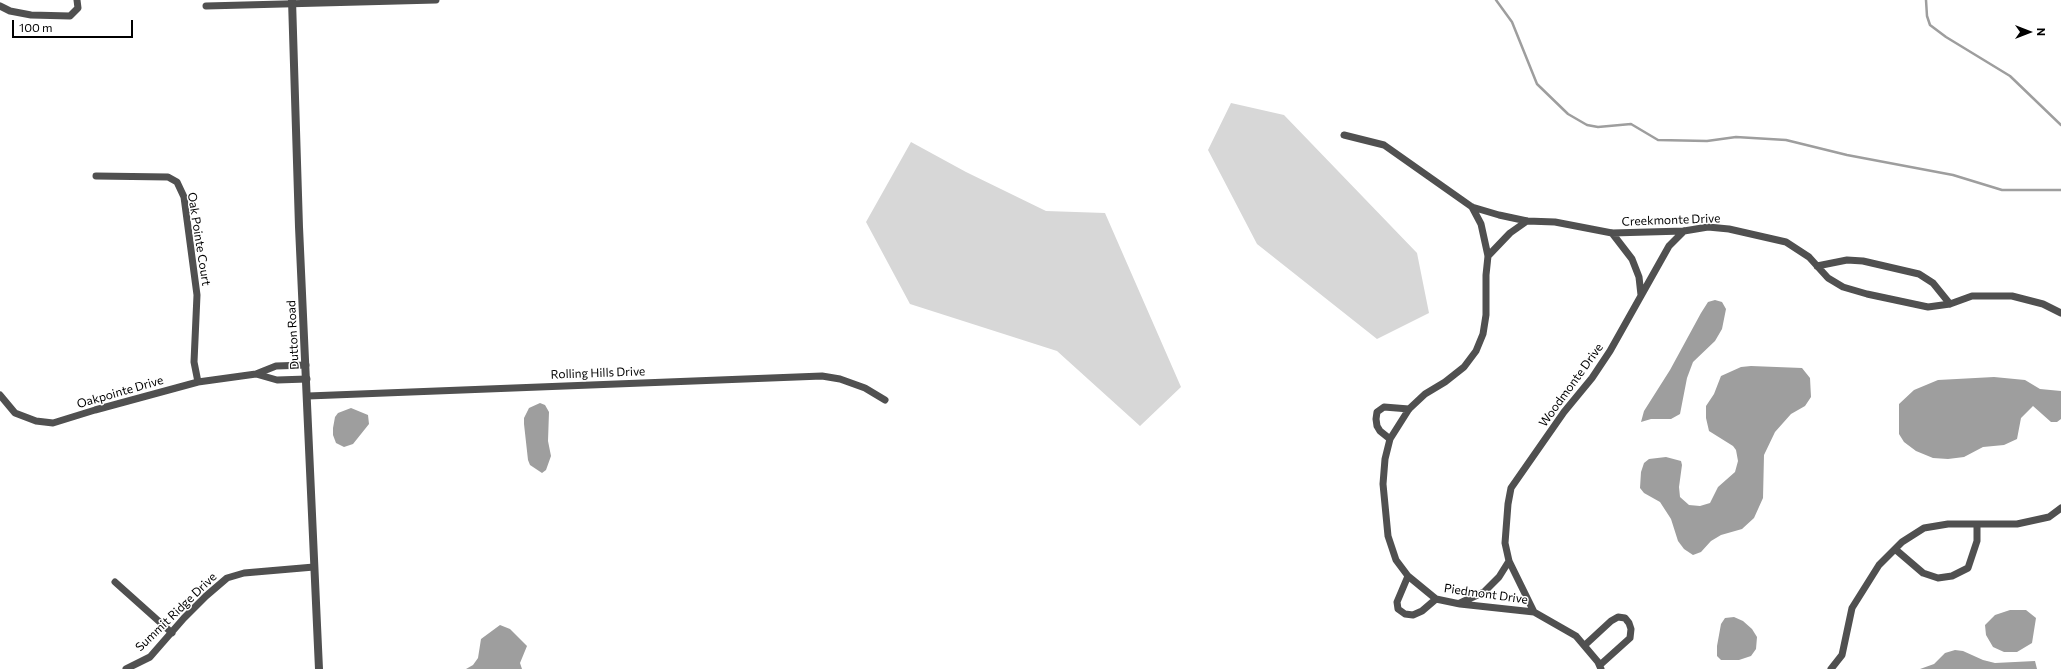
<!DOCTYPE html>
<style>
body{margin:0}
#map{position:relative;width:2061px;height:669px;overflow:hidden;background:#fff;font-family:Commissioner,sans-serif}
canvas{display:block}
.north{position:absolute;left:2009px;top:12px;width:40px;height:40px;-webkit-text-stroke:3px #fff;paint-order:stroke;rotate:90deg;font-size:11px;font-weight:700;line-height:16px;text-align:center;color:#000}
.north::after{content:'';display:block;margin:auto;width:14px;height:18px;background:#000;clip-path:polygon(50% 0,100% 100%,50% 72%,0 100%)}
.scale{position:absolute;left:12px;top:20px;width:121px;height:18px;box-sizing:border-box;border:2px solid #000;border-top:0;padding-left:5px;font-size:12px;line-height:14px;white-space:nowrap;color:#000;-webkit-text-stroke:3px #fff;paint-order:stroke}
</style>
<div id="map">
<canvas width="2061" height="669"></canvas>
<div class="north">N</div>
<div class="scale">100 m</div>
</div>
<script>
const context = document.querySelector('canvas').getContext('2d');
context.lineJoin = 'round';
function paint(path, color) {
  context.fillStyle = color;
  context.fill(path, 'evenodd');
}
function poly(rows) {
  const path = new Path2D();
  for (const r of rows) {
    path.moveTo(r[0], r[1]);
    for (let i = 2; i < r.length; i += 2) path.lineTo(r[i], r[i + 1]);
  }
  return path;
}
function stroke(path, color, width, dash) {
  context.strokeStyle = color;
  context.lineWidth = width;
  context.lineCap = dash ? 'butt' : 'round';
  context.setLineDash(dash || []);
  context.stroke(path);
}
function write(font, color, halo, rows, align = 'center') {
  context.font = font + ' Commissioner,sans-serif';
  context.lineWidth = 3;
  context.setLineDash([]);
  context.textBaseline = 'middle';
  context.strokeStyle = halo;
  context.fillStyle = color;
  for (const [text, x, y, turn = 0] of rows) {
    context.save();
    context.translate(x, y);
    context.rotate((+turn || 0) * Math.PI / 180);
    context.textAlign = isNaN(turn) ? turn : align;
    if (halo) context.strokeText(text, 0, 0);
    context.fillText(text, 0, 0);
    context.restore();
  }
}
const green = poly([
 [1231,103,1284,115,1417,253,1429,313,1377,339,1257,244,1208,150],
 [911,142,966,172,1046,211,1105,213,1181,387,1140,426,1057,351,910,304,866,222]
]);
const water = poly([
 [1715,300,1722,302,1726,309,1722,329,1715,341,1693,362,1687,378,1680,414,1671,419,1651,419,1641,422,1644,411,1670,370,1701,313,1708,302],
 [1751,366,1802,368,1810,378,1811,397,1805,406,1791,414,1775,432,1764,455,1763,498,1754,518,1742,529,1721,535,1711,541,1701,552,1693,555,1684,549,1678,541,1671,519,1660,502,1644,493,1640,488,1641,472,1644,463,1649,459,1666,457,1681,461,1682,465,1679,487,1680,497,1689,505,1700,506,1710,503,1718,487,1735,472,1738,461,1736,450,1733,446,1709,431,1706,418,1706,406,1714,394,1721,376,1741,367],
 [1994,377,2025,380,2040,389,2061,391,2061,419,2057,422,2051,422,2033,406,2021,418,2017,439,2004,445,1983,447,1964,457,1948,459,1933,458,1916,451,1904,442,1899,434,1899,404,1914,390,1938,380],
 [540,403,545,405,549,412,548,441,551,456,546,470,542,473,530,465,528,460,524,424,524,418,529,408],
 [351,408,368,415,369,424,353,444,344,447,336,443,333,435,333,428,335,417,338,413],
 [2010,610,2026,610,2036,618,2032,643,2017,652,2004,652,1993,647,1986,635,1985,625,1995,615],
 [1734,617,1743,621,1752,629,1757,637,1756,649,1751,656,1739,660,1721,660,1717,656,1717,646,1721,624,1725,618],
 [500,625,510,629,527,646,520,663,522,669,466,669,473,665,478,658,481,639],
 [1955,650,1963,651,1983,660,1995,663,2035,661,2037,669,1920,669,1934,664,1945,653]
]);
const stream = poly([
 [1496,0,1512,22,1537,84,1568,114,1587,125,1598,127,1631,124,1658,140,1707,141,1736,137,1786,140,1847,155,1953,175,2002,190,2061,190],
 [1926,0,1927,16,1930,25,1946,37,2010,76,2061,125]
]);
const minor = poly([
 [0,6,10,11,31,15,70,16,78,8,77,0],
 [206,6,436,0],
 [1344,135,1384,145,1472,207,1499,215,1527,221,1555,222,1612,233,1684,231,1708,227,1729,229,1786,242,1809,257,1828,278,1843,287,1867,294,1928,307,1950,304,1972,296,2012,296,2043,304,2061,313],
 [96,176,168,177,177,182,184,197,197,295,194,362,198,382],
 [1472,207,1481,224,1488,256,1486,275,1486,315,1483,334,1476,351,1464,367,1445,382,1425,394,1409,409,1390,439,1385,459,1383,484,1388,536,1396,560,1408,576,1436,599,1460,604,1534,612],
 [1612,233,1632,259,1639,277,1641,295],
 [1488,256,1510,233,1527,221],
 [1817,266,1847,260,1863,261,1919,274,1933,283,1950,304],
 [256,374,277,380,307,379],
 [0,395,15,413,36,421,53,423,95,410,198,382,256,374,276,366,306,365],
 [308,396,822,376,840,379,865,388,885,400],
 [1390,439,1380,431,1377,426,1376,419,1377,412,1384,407,1409,409],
 [1895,549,1923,573,1938,578,1952,576,1968,568,1977,541,1977,524],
 [1408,576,1397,602,1398,609,1405,614,1413,615,1422,611,1436,599],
 [115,582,172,633],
 [1460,603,1484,592,1499,577,1509,561],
 [1585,645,1611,621,1618,617,1625,618,1629,623,1631,629,1630,638,1600,665],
 [126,669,150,657,184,618,206,596,227,578,244,573,314,567],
 [1601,669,1598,662,1576,636,1534,612,1509,561,1505,543,1508,504,1511,488,1564,412,1592,378,1610,351,1669,246,1684,231],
 [1831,669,1842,655,1852,608,1879,565,1902,542,1924,528,1948,524,2017,524,2049,517,2061,508]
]);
const tertiary = poly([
 [292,0,299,227,319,669]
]);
const streetNames = [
 ["Creekmonte Drive",1671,220,-2],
 ["Oak Pointe Court",199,239,81],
 ["Dutton Road",293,335,-93],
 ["Rolling Hills Drive",598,373,-2],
 ["Woodmonte Drive",1571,385,-54],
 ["Oakpointe Drive",120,392,-16],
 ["Piedmont Drive",1486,594,8],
 ["Summit Ridge Drive",176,612,-44]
];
paint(green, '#d7d7d7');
paint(water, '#9e9e9e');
stroke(stream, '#9e9e9e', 2.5);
stroke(minor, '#505050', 7);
stroke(tertiary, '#505050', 8);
write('12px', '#000', '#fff', streetNames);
</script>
